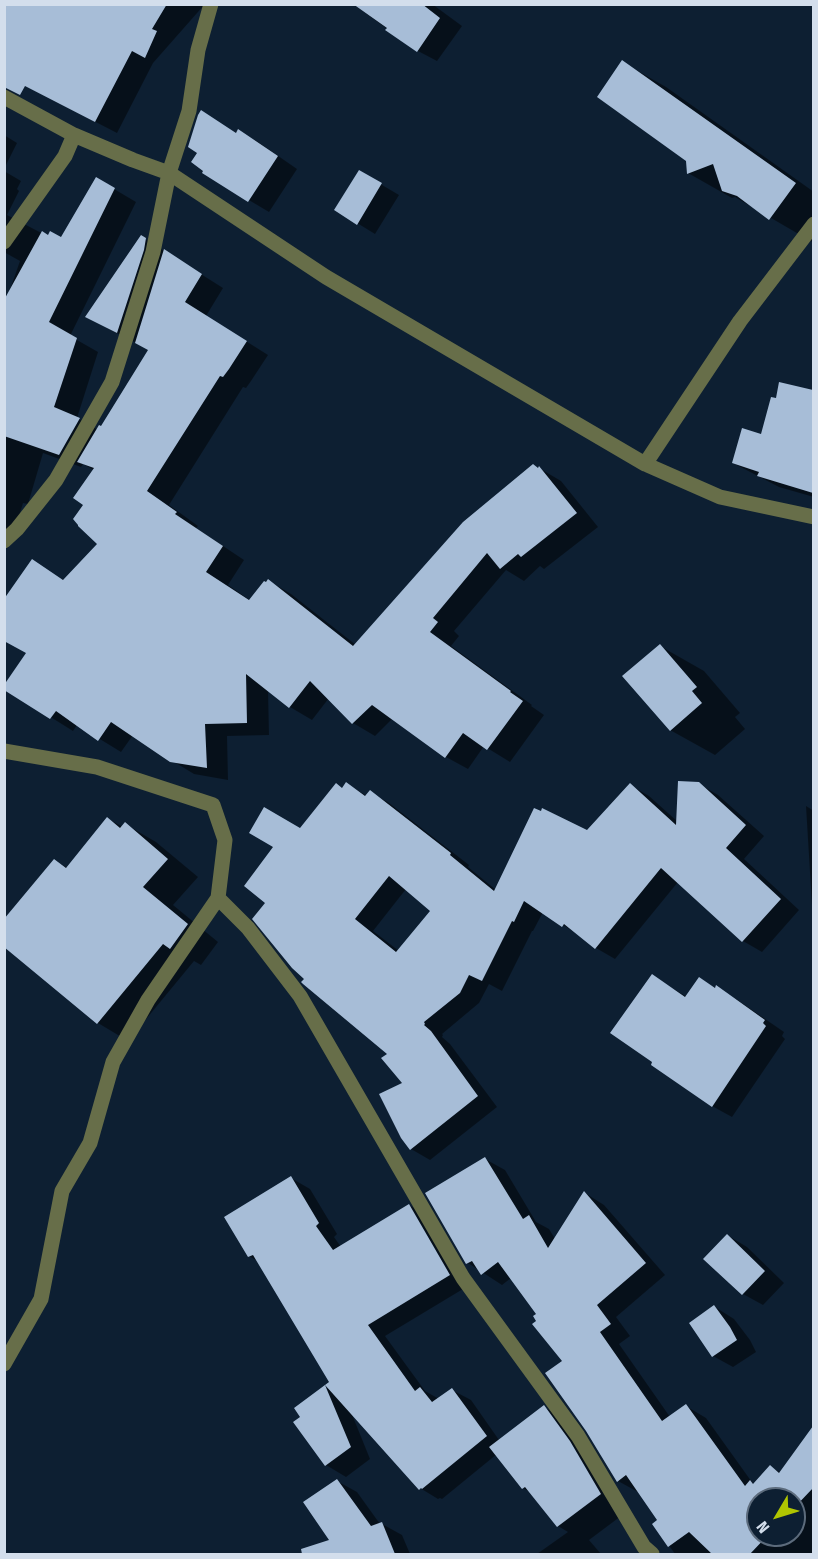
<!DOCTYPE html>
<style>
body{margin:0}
#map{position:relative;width:818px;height:1559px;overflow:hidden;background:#0d1f32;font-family:"Fira Sans Condensed",sans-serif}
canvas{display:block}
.frame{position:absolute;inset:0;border:6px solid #d3deec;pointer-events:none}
.north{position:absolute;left:746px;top:1487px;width:60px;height:60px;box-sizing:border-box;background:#0d1f32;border:2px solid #5c6b7c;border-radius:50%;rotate:232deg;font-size:16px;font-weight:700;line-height:24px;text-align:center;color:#d3deec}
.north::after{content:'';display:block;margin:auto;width:21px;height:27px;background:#b0c501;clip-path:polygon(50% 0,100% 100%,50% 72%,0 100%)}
</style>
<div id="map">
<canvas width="818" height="1559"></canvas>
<div class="frame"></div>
<div class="north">N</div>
</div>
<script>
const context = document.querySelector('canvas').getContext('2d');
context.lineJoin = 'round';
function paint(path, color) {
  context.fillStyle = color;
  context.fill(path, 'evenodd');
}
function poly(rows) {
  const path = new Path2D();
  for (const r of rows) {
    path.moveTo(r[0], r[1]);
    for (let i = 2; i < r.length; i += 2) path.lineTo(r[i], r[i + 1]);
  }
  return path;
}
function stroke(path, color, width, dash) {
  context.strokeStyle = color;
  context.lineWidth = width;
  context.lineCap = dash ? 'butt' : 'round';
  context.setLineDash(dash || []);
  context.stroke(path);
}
const shadow = poly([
 [4,4,205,4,153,63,117,133,7,76],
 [353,4,432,4,462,26,437,61,418,51],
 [622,62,666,87,814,192,814,243,735,197,732,198,688,173,687,160],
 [202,112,237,134,239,131,258,142,297,169,269,212,227,187,199,152],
 [4,135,17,143,4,169],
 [4,171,21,181,17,189,19,191,7,215,49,237,62,239,114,189,136,202,70,336,98,352,77,418,98,430,101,428,150,350,107,328,142,237,223,288,206,316,268,355,251,381,246,388,243,387,169,505,198,526,196,528,244,560,228,585,251,601,269,581,291,594,356,645,539,468,561,481,598,527,544,569,540,566,524,581,506,570,454,631,459,636,451,646,532,705,531,706,544,715,510,762,484,746,468,769,446,757,393,718,375,736,353,723,329,698,312,720,290,707,268,690,269,735,227,736,228,780,194,774,171,760,133,735,121,752,77,725,73,731,4,688,28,653,32,561,65,581,99,544,85,504,94,470,83,464,81,467,43,453,28,504,23,503,14,532,4,529,4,307,20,261,4,252],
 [360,172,399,195,375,234,336,210],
 [780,384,814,392,814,497,779,487,733,463,762,435,777,400],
 [660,646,704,671,740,713,735,717,745,729,715,755,670,730],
 [347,784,367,796,370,792,389,803,469,865,468,867,496,890,588,832,630,785,649,796,678,822,699,784,718,795,764,836,744,859,799,910,762,952,743,941,678,882,615,959,596,948,582,937,543,912,533,931,532,931,502,991,489,984,479,1003,442,1034,443,1035,442,1037,450,1044,497,1107,430,1160,411,1149,404,1084,389,1054,306,978,267,902,300,830],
 [406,889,432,910,399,951,373,931],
 [806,806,814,811,814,906,812,905],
 [108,819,123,827,125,824,156,842,198,877,173,905,218,942,201,965,194,961,128,1041,98,1023,55,861,68,868],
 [652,976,687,997,699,979,736,999,784,1032,782,1036,785,1039,732,1117,712,1106],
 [485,1159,505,1170,536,1222,549,1229,555,1239,585,1193,604,1205,665,1275,616,1317,630,1336,619,1344,670,1417,686,1406,706,1418,754,1485,771,1467,781,1473,814,1429,814,1554,675,1554,654,1524,659,1520,639,1491,638,1492,618,1481,564,1361,538,1321,538,1315,511,1278,502,1285,468,1263,427,1194],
 [758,1499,794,1499,794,1535,758,1535],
 [291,1178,310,1189,337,1234,334,1237,341,1247,409,1205,428,1216,468,1286,385,1336,425,1391,439,1399,452,1390,471,1400,499,1440,544,1407,572,1424,629,1510,589,1540,601,1554,537,1554,568,1532,558,1526,530,1492,523,1488,497,1454,442,1499,440,1498,438,1499,420,1488,351,1412,370,1459,346,1477,326,1465,295,1423,302,1417,325,1387,331,1390,331,1382,259,1262,249,1256],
 [727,1235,747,1247,784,1283,763,1305,743,1294],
 [715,1307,734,1319,750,1340,756,1352,733,1367,713,1356],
 [337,1481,357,1492,380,1524,382,1524,402,1535,410,1554,345,1554,343,1548]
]);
const building = poly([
 [4,4,167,4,152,29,157,31,145,58,132,51,95,122,25,86,20,95,4,87],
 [353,4,422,4,440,18,417,52,385,30,387,28],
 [622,60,796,183,769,220,737,196,722,191,713,164,687,174,686,161,597,97],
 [201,110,236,133,238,129,278,156,248,202,202,173,203,171,191,162,197,153,188,147,198,115],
 [359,170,382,183,357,225,334,210],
 [96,177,115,188,49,322,77,338,54,407,80,418,59,455,4,436,4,300,42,231,48,235,50,231,61,237],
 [141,235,146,238,144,250,117,333,85,317],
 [164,249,202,274,185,302,247,341,229,369,223,377,220,376,147,491,177,512,175,514,223,546,206,572,249,600,264,581,266,582,268,579,353,646,463,522,533,464,538,468,539,466,577,513,521,557,518,554,500,569,487,553,433,618,438,622,430,632,511,691,510,692,523,701,487,750,463,733,445,758,372,705,352,724,310,681,289,708,246,674,247,723,205,724,207,768,170,762,111,722,98,741,56,711,50,719,4,690,4,685,26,653,4,641,4,599,32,559,63,580,97,544,78,526,78,525,73,519,83,505,73,498,94,468,77,462,99,425,101,426,148,350,135,343],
 [779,382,813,390,813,493,757,476,759,472,732,463,742,428,761,434,771,397,776,398],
 [660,644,697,687,692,691,702,703,670,731,622,676],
 [678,781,699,782,746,825,726,848,781,899,742,942,661,868,595,949,564,924,562,927,524,901,514,922,512,921,482,981,469,975,460,993,424,1022,425,1024,424,1025,431,1031,478,1096,410,1150,401,1138,379,1094,402,1083,381,1058,387,1054,303,984,301,982,304,979,292,968,252,919,265,903,244,886,273,847,249,833,264,807,300,828,336,783,342,788,346,782,365,796,370,790,451,853,450,855,494,891,534,808,541,811,542,808,587,830,630,783,676,825],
 [389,876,430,911,396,952,355,919],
 [107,817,120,828,125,822,168,859,143,887,188,924,170,949,163,944,97,1024,4,947,4,919,54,859,66,868],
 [652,974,685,997,699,977,715,988,716,985,765,1020,763,1023,766,1026,712,1107,651,1065,652,1062,610,1033],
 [485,1157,523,1219,529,1215,548,1248,584,1191,646,1263,597,1305,611,1324,600,1332,662,1421,686,1404,745,1486,750,1480,753,1484,770,1465,779,1473,813,1426,813,1488,794,1508,794,1499,758,1499,758,1535,768,1535,750,1554,712,1554,689,1532,668,1547,652,1524,657,1520,626,1475,617,1482,586,1431,545,1373,562,1361,532,1324,536,1321,533,1316,536,1314,498,1262,481,1275,472,1261,466,1264,425,1193],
 [291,1176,319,1223,316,1226,333,1250,409,1204,450,1275,368,1325,415,1391,420,1387,432,1402,452,1388,487,1436,422,1489,421,1488,419,1490,325,1385,329,1382,253,1255,248,1257,224,1217],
 [727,1234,765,1271,742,1295,703,1259],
 [714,1305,730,1327,737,1340,712,1357,689,1323],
 [325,1385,351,1447,325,1466,293,1422,300,1417,294,1408],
 [544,1405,570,1441,601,1494,557,1527,525,1487,522,1489,489,1447],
 [337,1479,371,1526,382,1522,395,1554,302,1554,301,1549,329,1540,303,1502]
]);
const minor = poly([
 [4,97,74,135,133,160,169,173,326,277,645,464,720,497,814,517],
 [4,242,65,156,74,135],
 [645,464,740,321,814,224],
 [4,541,17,529,56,480,112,382,153,252,169,173,189,111,198,50,211,4],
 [4,751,97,767,213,805,225,840,218,898,148,1000,113,1062,90,1143,62,1191,41,1299,4,1364],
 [218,898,248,928,300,996,463,1278,578,1436,644,1547,652,1554]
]);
paint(shadow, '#0007');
paint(building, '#a7bdd7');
stroke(minor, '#676e49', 15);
</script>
